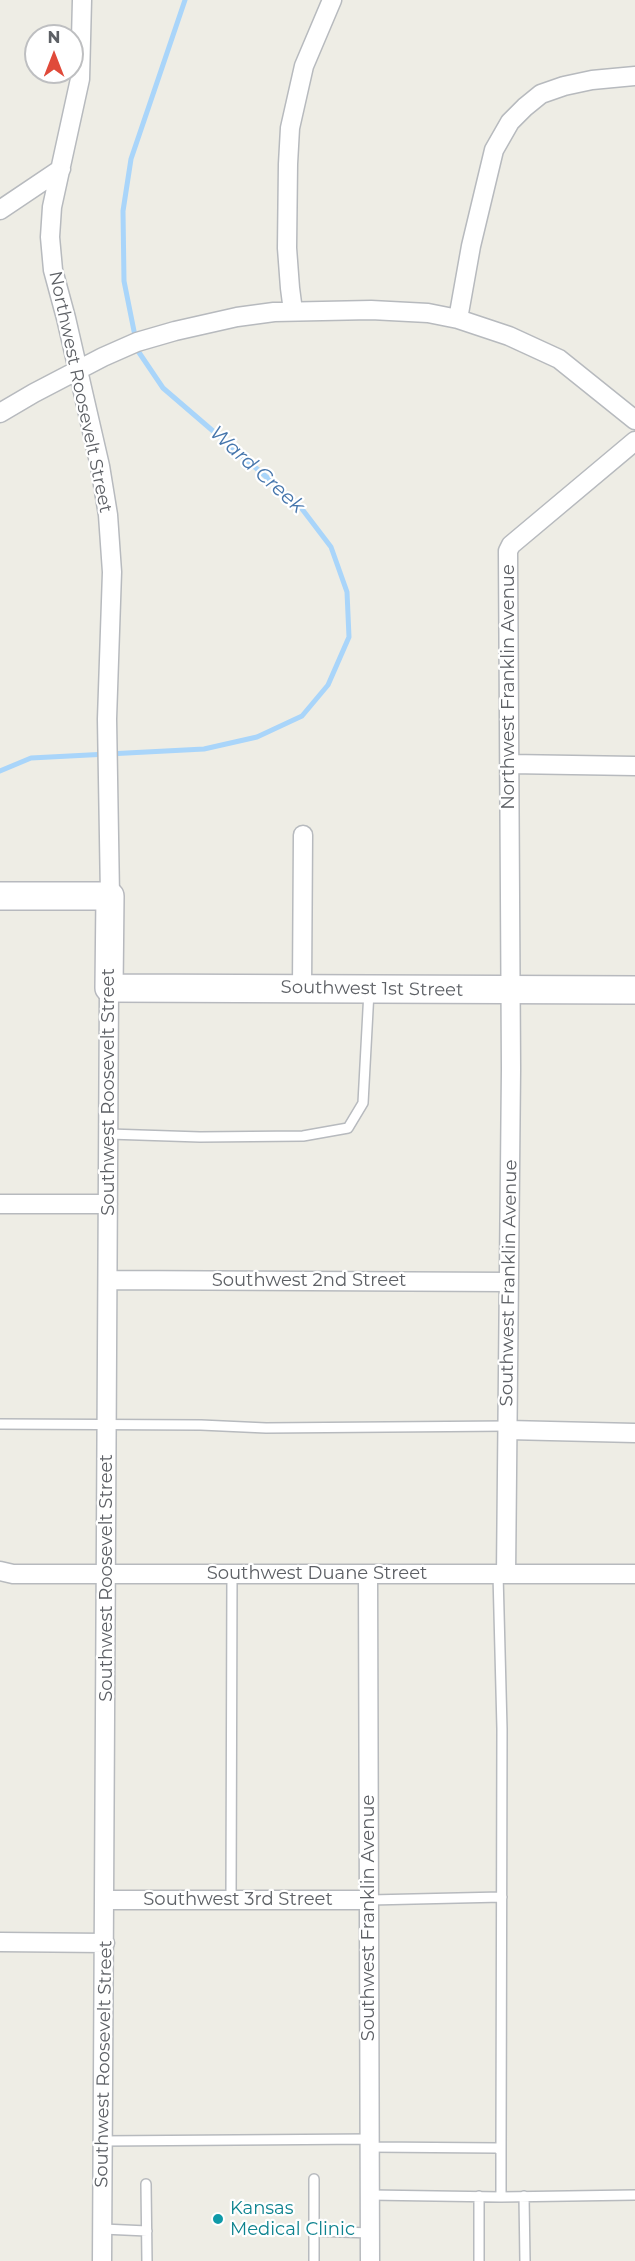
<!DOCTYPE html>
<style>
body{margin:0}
#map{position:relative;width:635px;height:2261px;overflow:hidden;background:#eeede5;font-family:Montserrat,sans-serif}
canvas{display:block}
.north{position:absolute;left:24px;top:24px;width:60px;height:60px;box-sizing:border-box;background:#fff;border:2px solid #bebfc1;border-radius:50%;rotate:0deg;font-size:16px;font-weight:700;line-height:24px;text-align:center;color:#5d6065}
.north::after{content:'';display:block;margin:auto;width:21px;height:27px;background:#e04a3a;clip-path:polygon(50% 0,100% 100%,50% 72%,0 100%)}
</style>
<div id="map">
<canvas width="635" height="2261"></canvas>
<div class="north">N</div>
</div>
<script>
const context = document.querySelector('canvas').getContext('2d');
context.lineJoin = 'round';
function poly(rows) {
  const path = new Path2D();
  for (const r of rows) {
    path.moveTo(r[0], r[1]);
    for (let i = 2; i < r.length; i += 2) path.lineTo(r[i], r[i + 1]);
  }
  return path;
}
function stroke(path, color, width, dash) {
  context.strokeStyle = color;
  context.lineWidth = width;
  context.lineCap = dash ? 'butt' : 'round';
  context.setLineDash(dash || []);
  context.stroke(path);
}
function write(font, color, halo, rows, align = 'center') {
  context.font = font + ' Montserrat,sans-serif';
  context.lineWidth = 4.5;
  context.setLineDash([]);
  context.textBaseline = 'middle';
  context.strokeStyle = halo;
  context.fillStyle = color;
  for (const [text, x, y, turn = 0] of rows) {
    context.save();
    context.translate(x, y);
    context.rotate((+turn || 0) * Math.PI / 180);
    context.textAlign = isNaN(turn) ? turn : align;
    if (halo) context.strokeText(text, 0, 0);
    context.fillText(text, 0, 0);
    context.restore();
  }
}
const stream = poly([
 [0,771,31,758,204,749,257,737,302,716,328,685,349,637,347,592,331,547,299,505,163,388,138,351,124,281,123,211,131,159,185,0]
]);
const lane = poly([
 [109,1134,200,1137,303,1136,348,1128,363,1103,369,991],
 [0,1424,201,1425,266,1428,508,1426],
 [498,1574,502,1729,501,2151],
 [231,1900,232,1574],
 [370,1900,502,1897],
 [103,2141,370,2139],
 [370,2147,497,2148,501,2151,501,2197,370,2195],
 [314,2179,314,2261],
 [146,2184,147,2261],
 [524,2196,525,2261],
 [501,2197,635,2195],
 [103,2229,147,2231],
 [314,2231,370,2233],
 [479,2261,479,2196]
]);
const street = poly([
 [82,0,80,79,52,207,50,237,53,270,66,318,100,466,108,515,112,572,107,719,110,896],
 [0,210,61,169],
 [293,311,290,288,287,248,288,164,290,128,304,66,332,0],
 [458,319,471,246,494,150,510,122,525,107,541,94,564,86,592,80,635,76],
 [0,413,34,393,103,357,137,342,175,331,237,317,274,312,371,310,428,313,458,319,509,336,559,359,635,420],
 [510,764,635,766],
 [302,988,303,835],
 [0,1204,108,1204],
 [108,1280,509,1282],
 [508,1430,635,1433],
 [0,1571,13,1574,635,1574],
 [368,1574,370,2261],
 [506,1574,511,1069,508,551,511,545,635,441],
 [105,1900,370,1900],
 [0,1942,105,1943],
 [102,2261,109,988]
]);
const secondary = poly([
 [0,896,110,896,109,988,635,990]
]);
const markers = [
 [218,2219,6,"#0f9aa8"]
];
const streetNames = [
 ["Northwest Roosevelt Street",80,392,78],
 ["Northwest Franklin Avenue",509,687,-90],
 ["Southwest 1st Street",372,989,1],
 ["Southwest Roosevelt Street",109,1092,-90],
 ["Southwest 2nd Street",309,1281],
 ["Southwest Franklin Avenue",509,1283,-89],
 ["Southwest Duane Street",317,1574],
 ["Southwest Roosevelt Street",107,1578,-90],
 ["Southwest 3rd Street",238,1900],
 ["Southwest Franklin Avenue",369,1918,-90],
 ["Southwest Roosevelt Street",104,2064,-89]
];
const cultureNames = [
 ["Kansas",230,2209],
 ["Medical Clinic",230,2230]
];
const waterNames = [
 ["Ward Creek",257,470,42]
];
stroke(stream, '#a9d5fa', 5);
stroke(lane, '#b7babe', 12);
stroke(street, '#b7babe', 21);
stroke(secondary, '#b7b9be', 30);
stroke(lane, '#fff', 9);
stroke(street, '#fff', 18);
stroke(secondary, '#fff', 27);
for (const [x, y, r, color] of markers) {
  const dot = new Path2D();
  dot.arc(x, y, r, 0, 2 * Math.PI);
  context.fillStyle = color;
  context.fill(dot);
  stroke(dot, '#fff', 2);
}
write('18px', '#5d6065', '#fff', streetNames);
write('18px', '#0d838f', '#fff', cultureNames, 'left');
write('italic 20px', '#4676ac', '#fff', waterNames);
</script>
